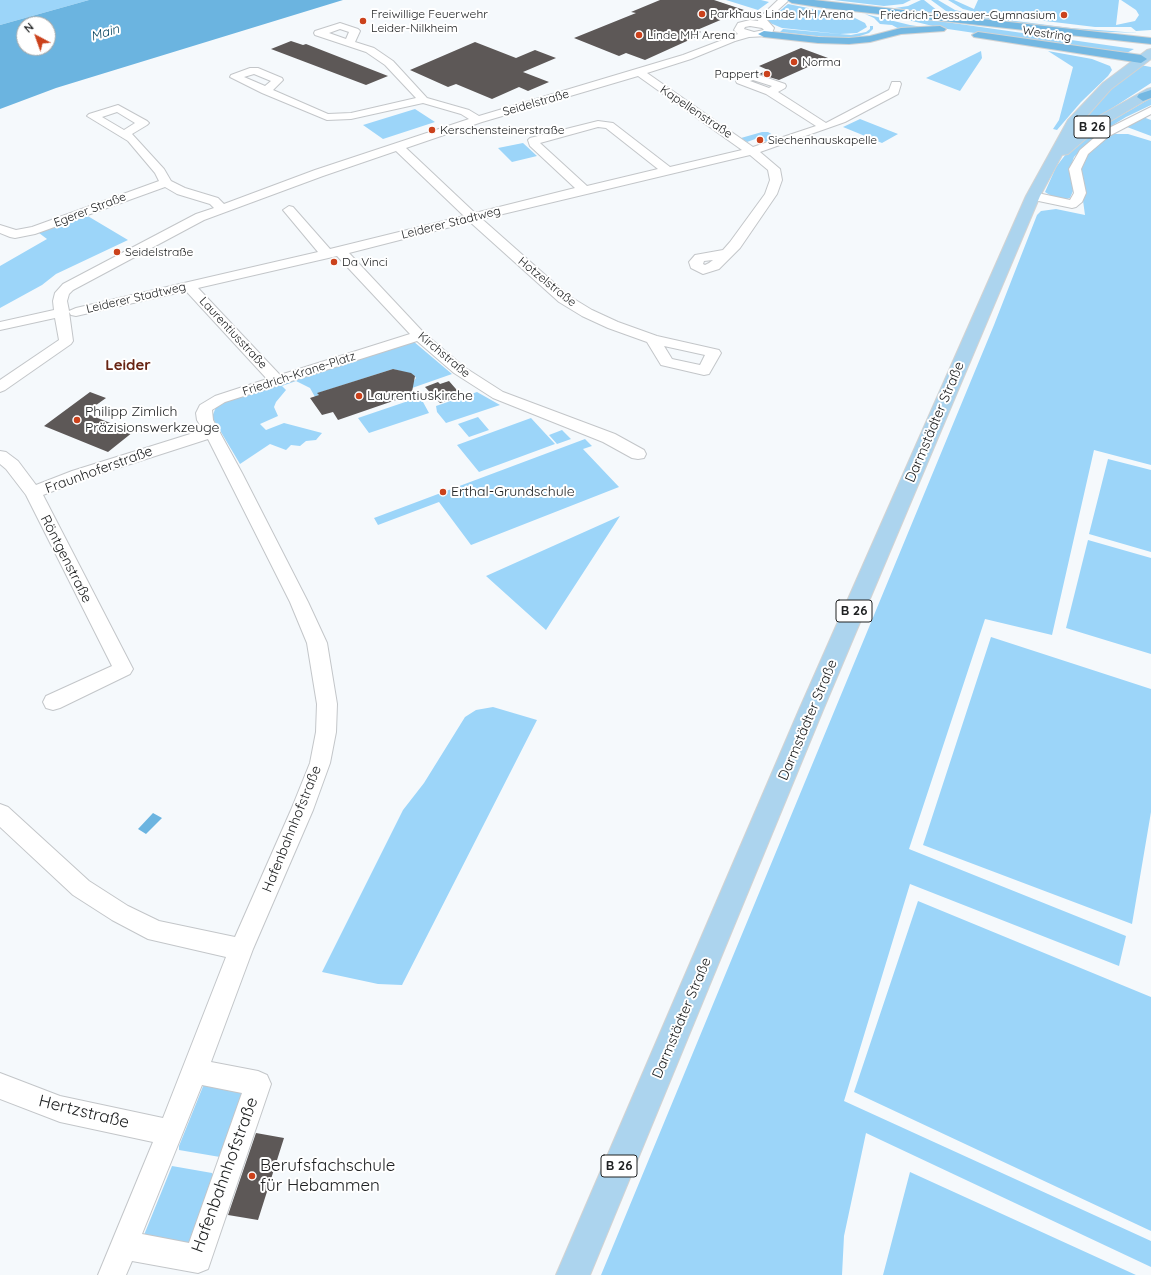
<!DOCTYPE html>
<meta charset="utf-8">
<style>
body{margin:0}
#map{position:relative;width:1151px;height:1275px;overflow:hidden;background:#f5f9fc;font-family:Quicksand,sans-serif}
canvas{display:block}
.north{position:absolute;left:16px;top:16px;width:40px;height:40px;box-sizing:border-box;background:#fff;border:1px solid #a6a7a7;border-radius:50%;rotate:319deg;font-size:11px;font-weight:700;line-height:16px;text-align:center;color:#202223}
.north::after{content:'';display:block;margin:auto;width:14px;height:18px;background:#cb421c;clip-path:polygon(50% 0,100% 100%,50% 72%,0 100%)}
</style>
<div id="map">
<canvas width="1151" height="1275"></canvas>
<div class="north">N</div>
</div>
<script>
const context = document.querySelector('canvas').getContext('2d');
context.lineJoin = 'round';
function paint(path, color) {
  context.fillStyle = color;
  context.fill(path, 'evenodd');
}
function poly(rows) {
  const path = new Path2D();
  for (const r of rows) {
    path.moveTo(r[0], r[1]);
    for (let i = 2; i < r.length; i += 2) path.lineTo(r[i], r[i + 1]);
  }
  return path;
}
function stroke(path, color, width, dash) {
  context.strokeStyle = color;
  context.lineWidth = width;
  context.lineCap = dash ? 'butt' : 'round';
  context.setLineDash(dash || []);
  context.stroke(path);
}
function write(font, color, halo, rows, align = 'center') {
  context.font = font + ' Quicksand,sans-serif';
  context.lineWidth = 4;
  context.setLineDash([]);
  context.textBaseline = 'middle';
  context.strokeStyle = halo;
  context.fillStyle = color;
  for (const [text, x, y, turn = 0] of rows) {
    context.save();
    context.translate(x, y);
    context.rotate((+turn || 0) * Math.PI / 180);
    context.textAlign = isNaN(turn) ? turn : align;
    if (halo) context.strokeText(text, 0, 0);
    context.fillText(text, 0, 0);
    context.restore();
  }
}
const green = poly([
 [0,0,89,0,0,25],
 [726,0,761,0,769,2,758,10],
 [834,0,911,0,903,4,884,6],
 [921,0,924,0,938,11,952,16,895,8,908,6],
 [931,0,938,0,955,10,984,17,1071,28,1138,33,1087,31,964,16,946,11],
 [948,0,954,0,974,9,978,0,1119,0,1116,25,1135,21,1139,15,1136,10,1121,0,1151,0,1151,30,1136,31,1131,27,1095,27,979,13,963,9],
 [788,4,853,17,865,23,867,27,857,33,840,34,782,28,770,23,768,21,770,19],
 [875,12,876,12,1134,49,1123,55,941,28],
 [865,14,910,25,923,27,901,30,892,25,880,24,874,18],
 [870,26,873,26,873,29,869,33,854,38,834,38,780,32,783,29,851,35,866,32,870,29],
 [981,51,982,58,960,91,926,78],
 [1048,51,1092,59,1110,66,1112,70,1108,76,1081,102,1057,130,1053,129,1059,120,1073,67],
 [1140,65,1151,67,1151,83,1074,133,1075,124,1104,92],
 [1151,98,1151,105,1126,117,1105,130,1091,140,1074,157,1070,169,1073,191,1070,198,1067,199,1053,197,1045,192,1056,167,1066,154,1082,138],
 [415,109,435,122,383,139,363,125],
 [1143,117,1151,120,1151,136,1127,127],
 [860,119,898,134,882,143,843,127],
 [762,132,768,132,778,138,766,142,758,138,747,142,741,138],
 [1113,134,1128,134,1151,141,1151,465,1094,450,1052,635,985,619,909,849,1126,936,1119,966,910,884,844,1101,1151,1241,1151,1267,866,1133,844,1236,842,1275,601,1275,994,325,1037,215,1041,211,1056,209,1085,215,1079,172,1085,157,1108,137],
 [523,143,537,156,512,162,498,148],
 [86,215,128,240,56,274,42,285,0,308,0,266,47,239,39,233],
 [413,341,452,374,412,388,411,385,416,378,414,375,393,369,318,393,319,395,315,397,310,388,296,381,282,386,286,390,276,402,274,407,278,416,260,424,266,430,284,423,322,433,316,440,306,441,300,446,291,445,286,450,270,444,240,464,212,417,216,407,223,403],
 [477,392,500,405,446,423,437,412,436,406],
 [417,398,423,402,429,413,369,433,358,418],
 [478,417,489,430,469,437,458,424],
 [531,418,555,444,479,472,457,445],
 [562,430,571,439,557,444,549,435],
 [585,439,592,446,583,449,619,487,471,545,439,502,378,525,374,518],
 [1108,459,1151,470,1151,552,1089,534],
 [620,516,546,630,486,576],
 [1088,540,1151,558,1151,654,1066,628],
 [991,637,1151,689,1151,812,1132,924,923,845],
 [493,707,537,720,402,985,378,984,322,972,403,810,424,783,465,717,476,710],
 [918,901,1151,997,1151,1231,854,1092],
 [204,1084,243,1090,220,1157,179,1150,179,1146],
 [172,1166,212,1173,214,1176,190,1245,144,1235],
 [910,1172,1136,1275,883,1275]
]);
const water = poly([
 [89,0,343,0,56,88,0,109,0,25],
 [24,24,48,24,48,48,24,48],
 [153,813,162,818,146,834,138,829]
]);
const building = poly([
 [660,0,714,0,744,10,697,30,701,32,694,35,698,36,645,60,626,53,619,56,574,38,636,13,631,12],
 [291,41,303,45,306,44,388,76,366,85,271,49],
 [475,42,516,58,535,50,556,58,523,72,549,82,528,91,519,87,492,99,456,84,448,87,410,70],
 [801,48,828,58,779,80,759,74,768,70,759,66],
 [393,369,411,373,415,376,412,392,394,398,396,400,338,420,333,412,322,415,310,398,319,395,317,393],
 [449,381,462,396,440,403,425,387,438,382,440,384],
 [90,392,106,398,85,413,133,432,108,452,44,426],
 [256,1133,284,1138,258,1220,228,1215]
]);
const minor = poly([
 [778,0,789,0,767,20,774,28,772,33,768,36,749,37,735,41,691,59,647,73,753,147,816,126,766,94,737,83,736,81,737,79,753,73,785,84,786,86,785,88,778,92,826,123,889,90,892,82,900,82,901,84,898,94,845,122,760,152,780,169,782,180,777,194,740,248,719,269,703,274,691,268,689,262,695,255,723,250,730,242,765,194,770,180,768,170,750,155,482,219,569,296,592,310,618,322,657,336,719,350,721,353,709,374,704,375,661,365,647,342,608,328,582,316,559,302,470,222,349,253,424,333,464,367,503,392,615,434,644,450,646,454,644,458,638,459,632,458,603,442,493,398,454,373,417,341,225,402,212,410,213,420,242,473,308,602,327,643,337,704,336,732,330,763,313,810,253,949,211,1062,258,1071,267,1075,271,1084,208,1269,198,1273,132,1261,126,1275,98,1275,153,1142,60,1122,0,1099,0,1073,60,1096,163,1118,226,957,148,939,112,920,73,895,0,827,0,804,8,807,89,881,128,906,159,921,235,937,291,810,310,763,316,732,317,704,307,643,290,602,208,439,84,479,43,495,133,669,130,674,60,708,53,710,46,708,43,702,46,696,112,666,26,495,6,469,0,464,0,451,6,452,18,461,36,485,72,471,203,430,197,420,196,413,200,405,215,396,267,379,186,291,76,316,71,315,69,312,73,341,71,344,5,390,0,392,0,380,59,340,55,318,0,330,0,322,54,310,53,301,55,293,63,284,196,214,214,208,210,204,177,194,165,187,35,234,15,238,10,237,0,233,0,225,16,230,32,227,159,181,155,173,128,141,87,116,89,114,118,105,147,121,149,123,147,125,132,134,164,169,171,181,185,188,218,198,224,204,315,170,469,119,461,114,423,103,351,119,327,120,262,93,230,77,231,75,250,68,258,68,282,78,283,80,273,90,328,114,351,113,416,98,385,65,366,52,315,35,314,33,315,31,337,24,340,23,358,29,360,31,355,42,374,48,393,61,427,98,469,110,479,116,683,55,738,34,734,30,738,23,750,20,758,21,759,18,778,0],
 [750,26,762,28,764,30,754,32,744,29,745,27,750,26],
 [340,29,349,32,346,39,329,33,340,29],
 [254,74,271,81,265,86,244,77,254,74],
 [638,76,742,150,670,167,613,123,598,121,530,138,528,140,530,146,575,188,475,213,406,148,482,122,638,76],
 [753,80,772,86,769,88,750,81,753,80],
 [117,112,135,123,124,130,102,117,117,112],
 [598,127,606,128,658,169,587,186,540,143,598,127],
 [396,151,464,216,330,249,293,207,289,206,283,210,318,252,76,308,69,311,67,301,69,294,73,290,204,220,323,176,396,151],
 [337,256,410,334,280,375,198,288,337,256],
 [713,260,709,263,705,265,703,264,704,261,713,260],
 [664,346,705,355,700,365,672,359,664,346],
 [202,1085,242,1093,189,1243,142,1234,202,1085],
 [1151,107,1151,114,1109,136,1088,154,1081,169,1086,193,1082,202,1076,207,1072,208,1029,199,1027,196,1029,193,1033,192,1070,200,1074,193,1069,169,1080,150,1101,132,1151,107]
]);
const major = poly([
 [1151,49,1151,59,1111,89,1079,125,1073,136,1087,123,1147,89,1151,88,1151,97,1097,129,1068,154,1062,155,1040,196,823,710,590,1275,556,1275,799,710,1026,196,1068,120,1103,83,1147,50,1151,49]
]);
const highway = poly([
 [787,0,814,0,1151,38,1151,44,825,8,792,3,787,0],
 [940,26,946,29,944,31,901,34,870,42,849,44,818,43,764,37,758,34,764,31,818,37,849,38,870,36,901,28,940,26],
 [978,32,1141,55,1147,59,1141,63,974,37,972,35,978,32],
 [1151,90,1151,98,1143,101,1137,97,1139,94,1151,90]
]);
const markers = [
 [702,14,4,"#cb421c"],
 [1064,15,4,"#cb421c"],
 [363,21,4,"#cb421c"],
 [639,35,4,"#cb421c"],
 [794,62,4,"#cb421c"],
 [767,74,4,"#cb421c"],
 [432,130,4,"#cb421c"],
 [760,140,4,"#cb421c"],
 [117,252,4,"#cb421c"],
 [334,262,4,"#cb421c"],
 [359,396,4,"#cb421c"],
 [77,420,4,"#cb421c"],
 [443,492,4,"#cb421c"],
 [252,1176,4,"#cb421c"]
];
const farPoinames = [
 ["Freiwillige Feuerwehr",371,14],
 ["Leider-Nilkheim",371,28],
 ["Parkhaus Linde MH Arena",710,14],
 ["Friedrich-Dessauer-Gymnasium",1056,15,"right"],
 ["Linde MH Arena",647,35],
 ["Norma",802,62],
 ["Pappert",759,74,"right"],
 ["Kerschensteinerstraße",440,130],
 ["Siechenhauskapelle",768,140],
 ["Seidelstraße",125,252],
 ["Da Vinci",342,262]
];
const farStreetnames = [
 ["Westring",1047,34,8],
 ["Seidelstraße",536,103,-16],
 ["Kapellenstraße",696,112,34],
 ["Egerer Straße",90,210,-21],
 ["Leiderer Stadtweg",451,223,-14],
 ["Hotzelstraße",547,282,39],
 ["Leiderer Stadtweg",136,298,-13],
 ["Laurentiusstraße",233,333,47],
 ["Kirchstraße",444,355,40],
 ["Friedrich-Krane-Platz",299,374,-18]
];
const farWaternames = [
 ["Main",105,33,-17]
];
const shields = [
 [1092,127,36],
 [854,611,36],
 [619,1166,36]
];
const shieldNames = [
 ["B 26",1092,127],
 ["B 26",854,611],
 ["B 26",619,1166]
];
const poiNames = [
 ["Laurentiuskirche",367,396],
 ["Philipp Zimlich",85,412],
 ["Präzisionswerkzeuge",85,428],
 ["Erthal-Grundschule",451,492]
];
const streetNames = [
 ["Darmstädter Straße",935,422,-67],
 ["Fraunhoferstraße",99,470,-20],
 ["Röntgenstraße",66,559,63],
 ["Darmstädter Straße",808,720,-67],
 ["Hafenbahnhofstraße",292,829,-68],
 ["Darmstädter Straße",682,1018,-67]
];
const farDistrictnames = [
 ["Leider",128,365]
];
const nearStreetnames = [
 ["Hertzstraße",84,1112,14],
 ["Hafenbahnhofstraße",225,1175,-70]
];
const nearPoinames = [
 ["Berufsfachschule",260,1166],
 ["für Hebammen",260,1186]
];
paint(green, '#9cd5f9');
paint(water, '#6bb4e0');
paint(building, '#5d5857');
stroke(minor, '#c3c6c9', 2);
stroke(major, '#d2d3d3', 2);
stroke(highway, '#d2d3d3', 2);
paint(minor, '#fff');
paint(major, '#acd4ee');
paint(highway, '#74b8e2');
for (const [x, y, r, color] of markers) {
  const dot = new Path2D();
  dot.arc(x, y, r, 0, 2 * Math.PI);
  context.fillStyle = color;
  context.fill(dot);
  stroke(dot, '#fff', 1.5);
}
write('12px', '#202223', '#fff', farPoinames, 'left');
write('12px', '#202223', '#fff', farStreetnames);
write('italic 13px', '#02425f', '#fff', farWaternames);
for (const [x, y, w] of shields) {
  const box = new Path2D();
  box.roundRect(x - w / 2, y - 11, w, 22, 3);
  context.fillStyle = '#fff';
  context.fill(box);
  stroke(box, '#202223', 1);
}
write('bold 13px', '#202223', null, shieldNames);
write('14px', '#202223', '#fff', poiNames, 'left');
write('14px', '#202223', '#fff', streetNames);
write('bold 15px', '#682514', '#fff', farDistrictnames);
write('17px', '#202223', '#fff', nearStreetnames);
write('17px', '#202223', '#fff', nearPoinames, 'left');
</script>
